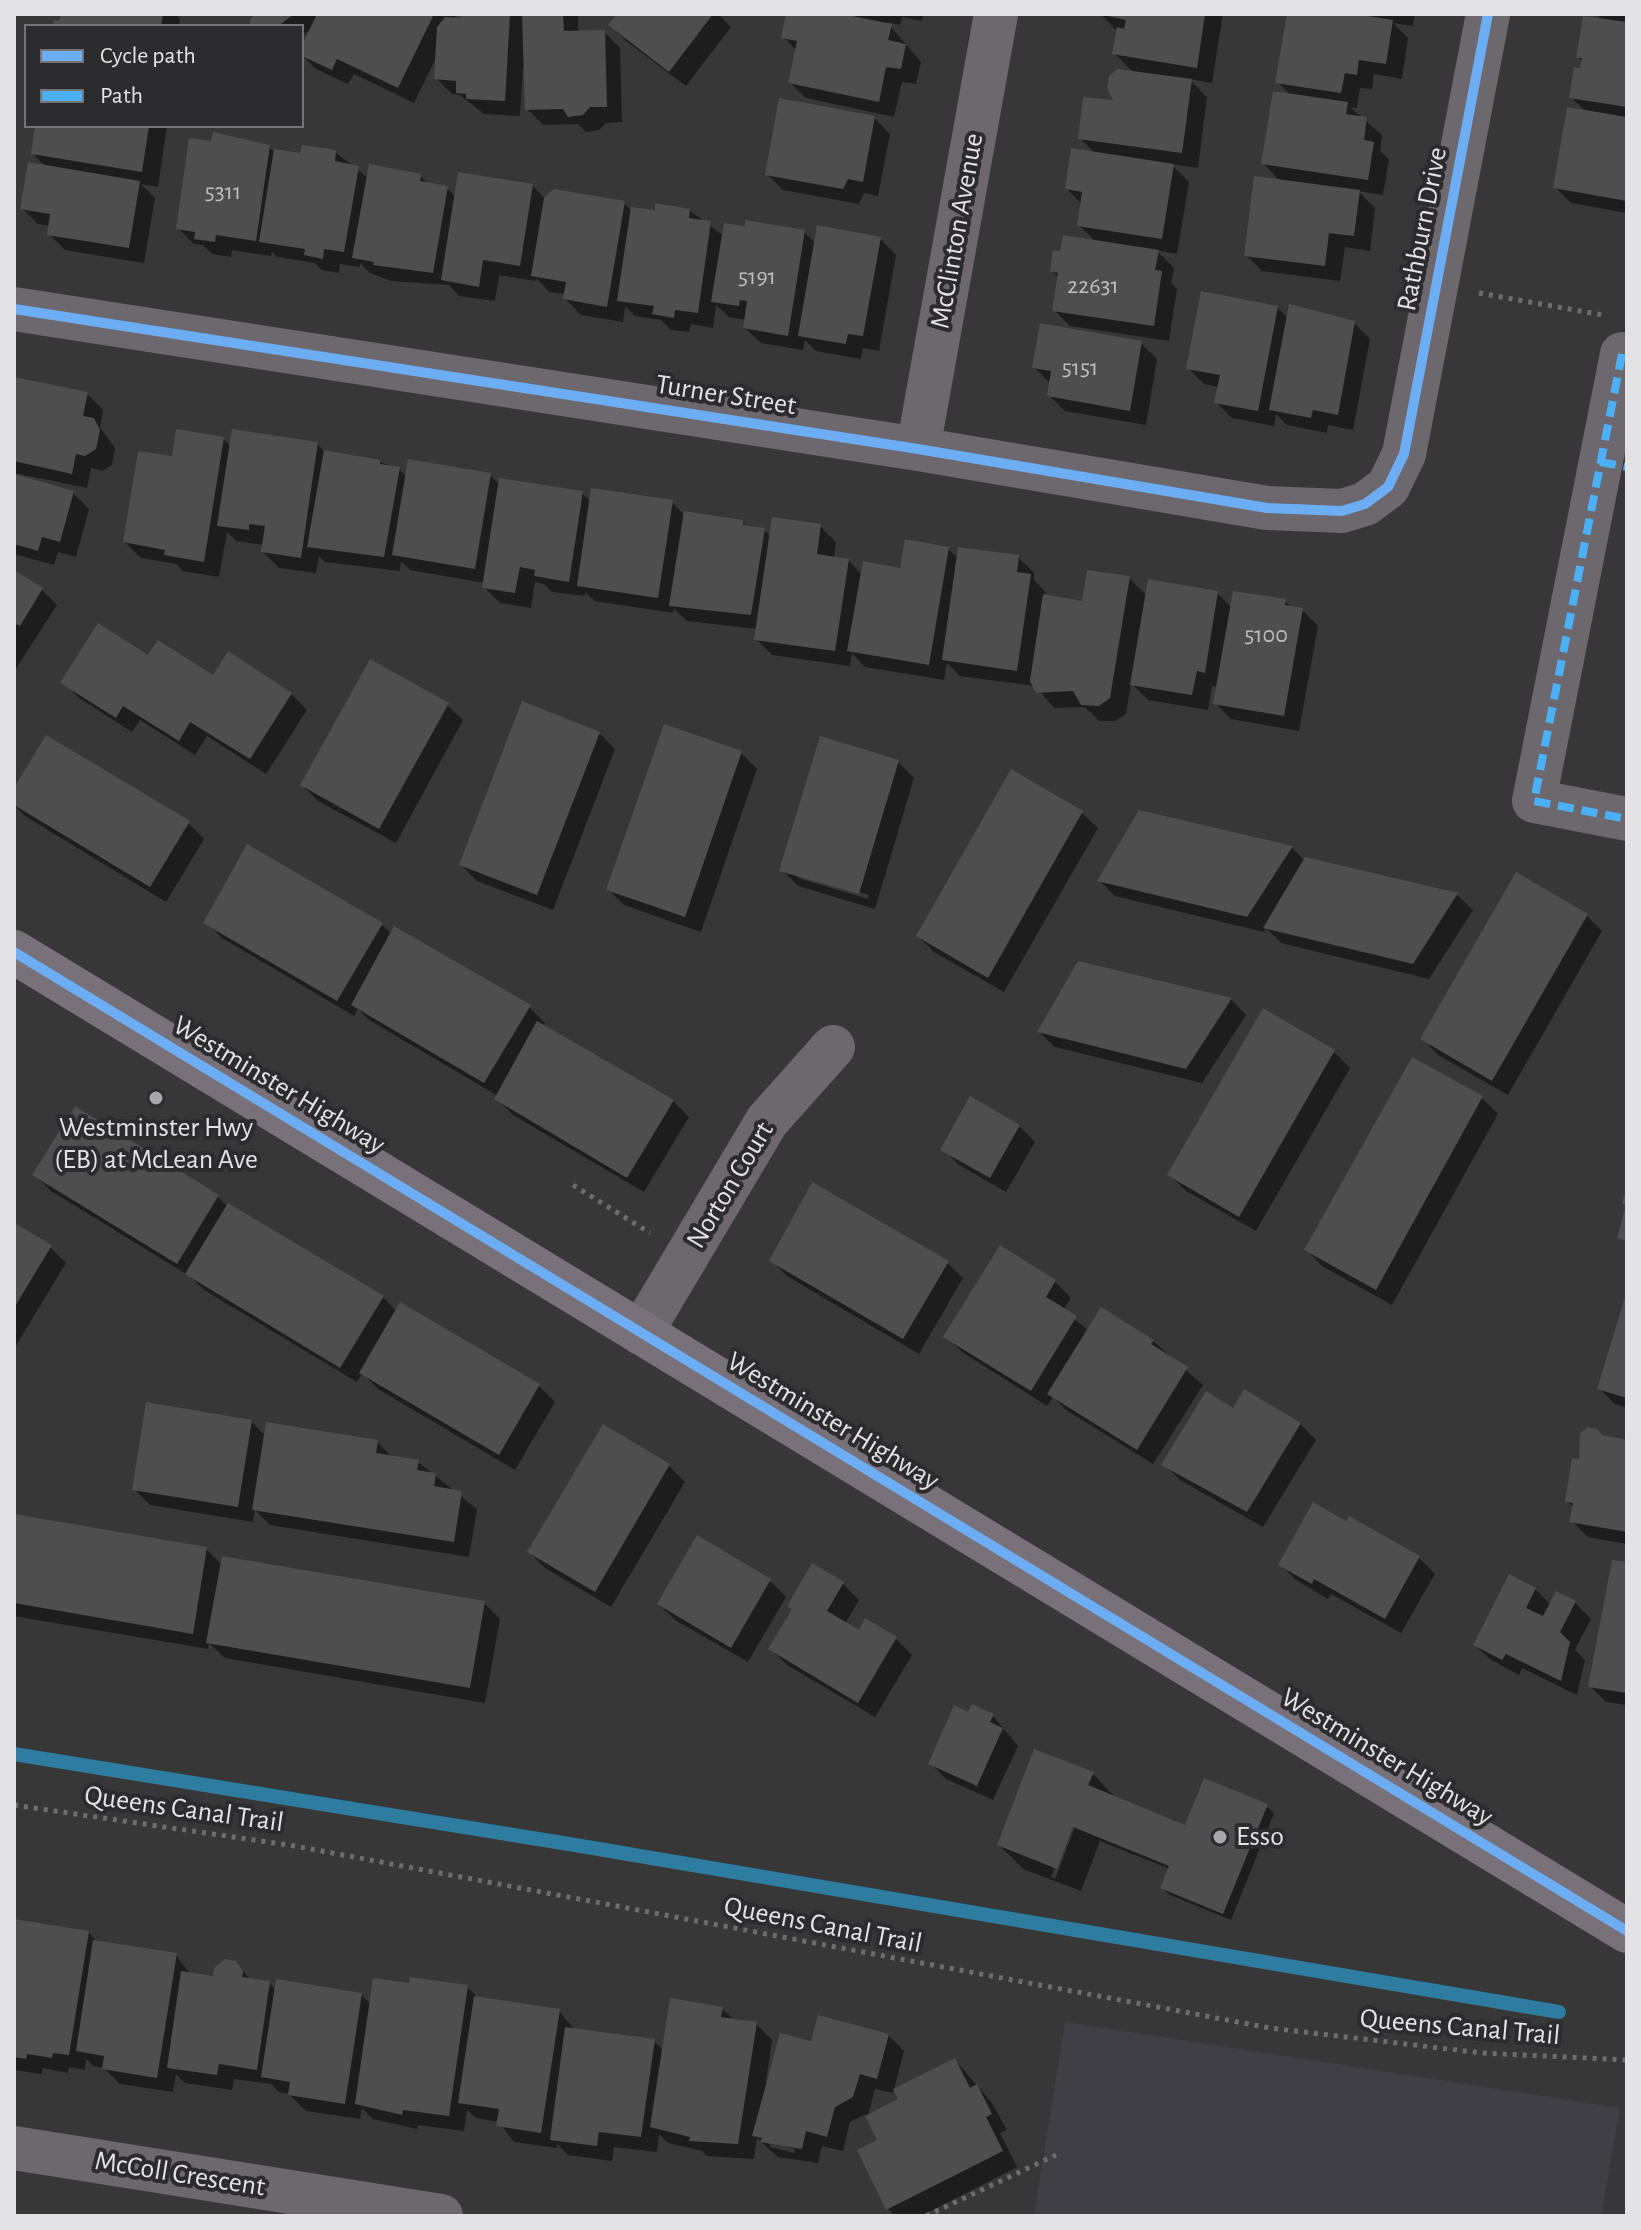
<!DOCTYPE html>
<style>
body{margin:0}
#map{position:relative;width:1641px;height:2230px;overflow:hidden;background:#373738;font-family:"Alegreya Sans",sans-serif}
canvas{display:block}
.frame{position:absolute;inset:0;border:16px solid #e3e2e4;pointer-events:none}
.legend{position:absolute;left:24px;top:24px;width:280px;height:104px;box-sizing:border-box;background:#2c2c2f;border:2px solid #757577;margin:0;padding:10px 14px;list-style:none;font-size:24px;color:#e3e2e4}
.legend li{display:flex;align-items:center;gap:16px;height:40px}
.legend b{width:40px;border:2px solid #757577}
</style>
<div id="map">
<canvas width="1641" height="2230"></canvas>
<div class="frame"></div>
<ul class="legend">
<li><b style="height:10px;background:#6dadf4"></b>Cycle path</li>
<li><b style="height:10px;background:#4cb0f7"></b>Path</li>
</ul>
</div>
<script>
const context = document.querySelector('canvas').getContext('2d');
context.lineJoin = 'round';
function paint(path, color) {
  context.fillStyle = color;
  context.fill(path, 'evenodd');
}
function poly(rows) {
  const path = new Path2D();
  for (const r of rows) {
    path.moveTo(r[0], r[1]);
    for (let i = 2; i < r.length; i += 2) path.lineTo(r[i], r[i + 1]);
  }
  return path;
}
function stroke(path, color, width, dash) {
  context.strokeStyle = color;
  context.lineWidth = width;
  context.lineCap = dash ? 'butt' : 'round';
  context.setLineDash(dash || []);
  context.stroke(path);
}
function write(font, color, halo, rows, align = 'center') {
  context.font = font + ' "Alegreya Sans",sans-serif';
  context.lineWidth = 8;
  context.setLineDash([]);
  context.textBaseline = 'middle';
  context.strokeStyle = halo;
  context.fillStyle = color;
  for (const [text, x, y, turn = 0] of rows) {
    context.save();
    context.translate(x, y);
    context.rotate((+turn || 0) * Math.PI / 180);
    context.textAlign = isNaN(turn) ? turn : align;
    if (halo) context.strokeText(text, 0, 0);
    context.fillText(text, 0, 0);
    context.restore();
  }
}
const built = poly([
 [1065,2022,1620,2108,1601,2216,1034,2216]
]);
const shadow = poly([
 [63,14,176,14,180,19,179,26,55,26,61,24],
 [259,14,457,14,454,19,463,20,463,14,578,14,578,32,604,32,620,48,622,122,606,123,599,130,586,132,578,124,543,125,527,109,526,67,523,67,520,116,484,114,460,95,452,94,436,78,437,56,414,103,354,74,348,84,316,69,302,55,312,28,302,36,302,26,253,26],
 [612,14,718,14,731,27,686,86,626,41,610,25,616,18],
 [788,14,923,14,922,21,902,17,900,25,887,22,921,62,916,84,902,82,894,117,806,98,790,83,797,51,783,37],
 [1101,14,1223,14,1212,83,1189,79,1207,97,1198,168,1171,164,1189,182,1177,254,1156,250,1174,268,1171,283,1177,289,1169,341,1070,326,1054,310,1059,278,1052,271,1096,242,1079,225,1082,204,1067,189,1096,154,1080,138,1116,103,1135,74,1114,53,1117,31],
 [1289,14,1415,14,1413,26,1393,23,1408,38,1402,79,1374,74,1372,89,1360,88,1357,108,1350,107,1382,135,1380,151,1389,159,1383,195,1358,191,1375,208,1370,251,1345,247,1340,281,1262,271,1246,255,1281,182,1263,163,1291,96,1278,82],
 [1596,14,1627,14,1627,213,1571,203,1555,187,1586,112,1571,97,1583,62,1578,57,1603,21],
 [874,118,890,134,878,196,864,193,859,204,783,190,767,174],
 [37,126,167,126,158,187,141,184,155,198,144,263,65,250,49,234,50,226,38,224,22,208,46,167,33,154],
 [269,147,273,151,302,156,335,152,368,178,420,176,430,185,447,188,456,197,533,186,545,199,624,203,632,212,689,210,724,236,804,232,816,244,880,239,896,255,879,351,863,348,861,359,816,351,805,340,803,350,761,343,745,328,746,320,729,317,716,305,713,328,691,324,689,332,671,330,661,320,635,316,625,306,623,322,581,315,565,299,566,294,549,292,536,278,535,281,499,275,495,301,459,296,449,285,391,281,370,273,360,263,360,267,340,264,339,273,322,270,315,263,277,257,272,252,271,256,232,250,231,257,212,254,203,245,194,244,178,228],
 [1291,306,1354,323,1370,339,1353,430,1328,425,1327,433,1287,425,1276,414,1274,426,1232,418,1216,402,1219,387,1204,384,1188,368,1277,307,1289,319],
 [1141,343,1157,359,1146,425,1065,411,1049,395,1051,384,1034,367],
 [14,379,87,394,103,410,100,427,115,448,112,465,102,471,91,468,87,488,14,473],
 [223,439,232,447,317,444,325,452,380,462,399,469,407,477,490,475,500,485,582,493,591,502,672,502,685,516,742,522,748,528,764,530,771,537,820,526,836,542,834,558,848,560,862,575,902,570,948,549,959,559,1018,557,1034,573,1034,580,1046,592,1045,597,1084,603,1129,578,1147,596,1217,593,1232,608,1285,601,1292,608,1302,610,1318,626,1299,731,1231,719,1215,703,1218,687,1212,686,1208,710,1148,700,1131,683,1126,714,1115,721,1099,721,1085,707,1054,708,1035,686,960,676,947,663,944,680,865,667,852,653,850,666,772,655,756,639,757,629,687,621,674,609,673,613,595,601,585,592,585,596,552,592,544,584,535,582,531,608,500,603,484,587,485,583,410,570,401,561,400,571,325,562,319,556,316,573,279,568,263,552,264,545,236,541,227,532,219,577,183,571,176,564,141,558,125,542,173,459],
 [14,476,73,493,89,509,76,557,58,552,54,565,14,554],
 [14,573,41,589,57,605,15,670],
 [149,658,214,678,291,694,307,710,266,774,207,736,195,755,140,720,132,732,79,698,63,682],
 [447,705,463,720,396,843,318,801,302,785],
 [599,733,615,749,553,910,477,881,461,865],
 [821,739,898,762,914,778,875,909,798,886,782,870],
 [798,874,869,895,868,899,798,878],
 [741,753,757,769,701,932,624,905,608,889],
 [14,792,188,823,204,839,166,902,25,816,14,805],
 [1140,812,1292,848,1305,861,1457,895,1473,910,1429,979,1281,943,1266,928,1264,932,1115,896,1100,881],
 [1082,813,1098,828,1004,992,934,952,918,936],
 [247,847,382,925,392,934,529,1007,545,1023,543,1027,673,1101,689,1117,644,1192,513,1115,497,1099,498,1096,369,1020,358,1009,354,1016,222,938,206,922],
 [1586,915,1602,931,1508,1095,1438,1055,1423,1039],
 [1231,999,1246,1015,1202,1083,1055,1047,1039,1032],
 [1334,1052,1350,1068,1256,1231,1186,1191,1170,1175],
 [1413,1060,1482,1098,1498,1114,1392,1305,1322,1266,1307,1250],
 [75,1109,218,1197,228,1207,383,1297,397,1312,401,1305,539,1386,555,1402,515,1470,378,1389,362,1373,357,1382,204,1290,191,1277,51,1191,35,1175],
 [1019,1126,1035,1142,1006,1192,959,1165,943,1149],
 [14,1225,50,1247,66,1263,14,1349],
 [1001,1248,1055,1282,1071,1298,1063,1310,1089,1331,1153,1341,1203,1385,1153,1464,1066,1410,1053,1397,1047,1406,962,1352,946,1336],
 [771,1260,947,1263,963,1278,919,1354,787,1276],
 [1627,1300,1627,1408,1615,1404,1599,1388],
 [1234,1410,1300,1424,1316,1440,1263,1527,1180,1480,1164,1464],
 [252,1422,266,1436,377,1442,393,1458,418,1462,477,1509,469,1557,270,1525,255,1510,253,1522,150,1505,134,1489],
 [604,1427,669,1466,685,1482,611,1607,545,1568,529,1552],
 [1627,1442,1627,1544,1588,1537,1572,1521,1574,1508,1567,1501,1581,1462],
 [14,1516,206,1549,222,1565,484,1603,500,1619,485,1703,225,1658,209,1643,208,1649,14,1616],
 [1347,1524,1419,1558,1435,1574,1401,1633,1331,1594,1328,1599,1296,1580,1281,1565],
 [697,1538,770,1581,786,1597,748,1662,675,1620,659,1604],
 [1627,1564,1627,1705,1606,1702,1590,1686],
 [813,1566,843,1584,859,1600,845,1624,859,1632,896,1639,912,1655,875,1717,787,1665,771,1649,794,1610],
 [1535,1589,1551,1605,1575,1603,1591,1619,1575,1650,1585,1660,1577,1695,1522,1668,1519,1675,1491,1660,1475,1645],
 [969,1714,993,1716,1018,1746,993,1800,946,1779,930,1763],
 [1093,1774,1116,1798,1186,1828,1266,1806,1274,1813,1231,1920,1170,1895,1162,1888,1170,1869,1100,1841,1081,1891,1023,1869,999,1845],
 [1081,1800,1081,1811,1055,1879,1051,1877],
 [14,1921,88,1932,98,1943,176,1955,191,1975,215,1978,235,1963,252,1981,269,1983,276,1991,361,1995,371,2004,411,1985,467,1987,479,1998,559,2011,575,2030,654,2041,664,2051,722,2009,734,2020,756,2024,772,2040,766,2081,769,2082,812,2044,888,2035,904,2051,893,2093,875,2089,868,2116,901,2100,955,2060,992,2103,1007,2130,1000,2133,1017,2167,921,2216,895,2216,888,2209,880,2141,866,2114,850,2122,843,2151,822,2146,818,2163,778,2157,757,2138,754,2159,707,2156,702,2151,668,2143,659,2134,657,2152,614,2147,612,2161,568,2155,557,2144,557,2148,514,2142,499,2122,476,2118,467,2110,464,2131,418,2125,417,2129,373,2119,362,2108,360,2119,306,2111,289,2094,279,2092,271,2084,234,2079,232,2090,185,2083,176,2074,173,2092,120,2084,104,2068,94,2066,86,2059,85,2070,69,2067,68,2073,42,2068,42,2074,14,2070],
 [770,2142,795,2149,794,2153,770,2147]
]);
const stream = poly([
 [14,1754,575,1845,1559,2012]
]);
const building = poly([
 [61,14,163,14,161,26,53,26,54,20,59,21],
 [256,14,294,14,278,26,250,26,250,19],
 [317,14,328,15,434,14,398,88,337,59,332,70,302,56,302,45],
 [461,14,510,14,505,101,466,99,466,94,456,93,456,81,434,79,437,27,445,17,461,18],
 [522,14,563,14,564,31,605,30,607,107,590,107,583,115,568,117,563,109,525,110],
 [612,14,713,14,669,72,608,25,615,16],
 [786,14,842,14,892,24,888,40,906,44,901,69,886,67,879,102,788,83,797,41,781,38],
 [1099,14,1205,14,1197,68,1112,54,1117,27,1124,29,1126,20],
 [1287,14,1355,14,1393,20,1386,64,1359,60,1357,75,1345,73,1341,93,1275,83],
 [1583,16,1627,22,1627,107,1569,98,1574,67,1580,68,1582,58,1576,58],
 [1117,69,1192,79,1182,153,1078,139,1083,97,1113,100,1107,88,1109,76],
 [1273,91,1348,102,1346,114,1367,117,1364,140,1374,142,1368,180,1261,164],
 [779,98,875,116,863,182,848,179,843,189,765,175],
 [1567,107,1627,117,1627,201,1553,188],
 [35,126,149,126,142,172,31,154],
 [213,132,270,145,256,241,216,235,215,242,194,239,195,232,176,229,189,138,211,141],
 [302,145,336,150,335,161,359,166,344,252,324,249,323,259,304,255,305,249,259,242,274,149,300,153],
 [1071,148,1174,164,1162,239,1077,226,1082,192,1065,189],
 [28,162,140,181,129,248,47,235,50,214,20,209],
 [369,164,421,174,420,181,448,186,433,273,373,265,374,262,352,258],
 [458,172,533,184,520,266,483,260,479,287,441,280],
 [1254,176,1360,190,1354,236,1329,233,1325,266,1244,256],
 [554,189,625,201,607,307,563,299,566,282,531,276,544,198],
 [655,203,690,209,689,218,711,221,698,313,675,310,674,318,652,314,654,306,617,301,631,207,655,210],
 [745,220,805,230,788,336,743,328,747,301,740,300,739,306,711,302,724,223,745,226],
 [817,225,881,237,863,336,848,334,846,344,798,336],
 [1063,235,1159,250,1155,270,1162,271,1154,326,1052,311,1058,273,1050,271,1053,250,1060,251],
 [1201,291,1278,306,1258,411,1214,403,1220,375,1186,369],
 [1289,304,1355,321,1338,415,1313,410,1311,418,1269,410],
 [1040,323,1142,341,1130,411,1047,396,1051,371,1032,368],
 [14,377,88,392,83,416,94,418,100,430,96,449,85,456,76,454,72,474,14,461],
 [176,429,224,437,204,562,164,555,165,550,123,542,138,451,172,456],
 [232,429,318,442,301,558,261,552,265,526,249,524,249,530,217,526],
 [324,450,380,460,380,464,400,467,384,557,307,547],
 [408,459,491,473,475,569,392,555],
 [14,474,74,491,60,542,42,537,38,551,14,544],
 [499,478,583,491,569,582,534,576,535,570,520,567,515,593,482,588],
 [591,488,673,500,658,598,577,586],
 [684,511,743,520,743,525,765,528,751,615,669,606],
 [772,517,821,524,817,554,849,559,835,651,754,640],
 [905,539,949,547,929,665,847,651,863,561,900,568],
 [958,547,1019,555,1017,572,1031,574,1017,671,942,660],
 [14,570,43,588,20,626,17,624,14,629],
 [1087,570,1130,576,1110,698,1099,706,1081,705,1073,691,1036,693,1030,681,1043,594,1082,601],
 [1148,579,1218,591,1205,673,1197,671,1192,695,1130,685],
 [1233,591,1286,599,1285,605,1303,608,1284,716,1213,704],
 [98,623,148,655,158,640,213,675,228,651,292,693,250,759,190,722,179,741,123,706,116,718,60,683],
 [370,659,449,703,379,829,300,785],
 [522,701,600,732,537,895,459,865],
 [664,724,742,751,685,917,606,890],
 [46,735,190,821,150,887,14,805,14,788],
 [820,736,899,760,859,894,779,871],
 [1011,769,1083,811,988,978,916,936],
 [1139,810,1293,846,1247,917,1097,881],
 [247,844,383,923,337,1001,203,923],
 [1305,857,1458,893,1413,964,1263,928],
 [1516,872,1588,914,1492,1081,1420,1039],
 [394,926,531,1005,484,1083,351,1005],
 [1078,961,1232,998,1186,1069,1037,1032],
 [1263,1008,1335,1050,1239,1217,1167,1175],
 [537,1021,674,1100,627,1178,494,1099],
 [1412,1057,1483,1096,1376,1290,1304,1250],
 [970,1096,1020,1125,990,1178,940,1150],
 [75,1106,219,1195,177,1264,32,1175],
 [812,1182,949,1261,903,1339,769,1261],
 [1626,1189,1627,1189,1627,1241,1617,1238,1626,1205,1622,1204],
 [228,1203,384,1296,340,1368,185,1274],
 [14,1223,52,1245,14,1308],
 [1000,1245,1056,1280,1046,1297,1077,1316,1031,1391,943,1337],
 [1626,1294,1627,1294,1627,1398,1597,1389],
 [400,1302,540,1384,499,1455,359,1373],
 [1101,1307,1154,1340,1151,1344,1188,1367,1137,1450,1047,1394],
 [1244,1389,1301,1423,1247,1512,1161,1465,1206,1391,1233,1408],
 [146,1402,252,1420,238,1507,132,1490],
 [266,1422,378,1440,376,1453,419,1460,417,1470,436,1473,434,1486,462,1491,454,1542,252,1510],
 [603,1424,670,1464,595,1592,527,1552],
 [1588,1427,1597,1429,1602,1435,1627,1440,1627,1532,1569,1522,1573,1503,1565,1502,1572,1458,1579,1459,1580,1433],
 [1313,1502,1346,1521,1349,1516,1420,1556,1385,1619,1314,1579,1312,1584,1278,1565],
 [14,1514,207,1547,193,1634,14,1603],
 [697,1535,771,1579,731,1648,657,1604],
 [222,1556,485,1601,470,1688,206,1643],
 [1612,1560,1627,1562,1627,1693,1588,1687],
 [812,1563,844,1582,827,1611,859,1630,865,1618,897,1637,858,1703,768,1649,792,1609,787,1606],
 [1509,1574,1536,1588,1526,1608,1543,1616,1556,1591,1576,1601,1560,1632,1570,1642,1561,1681,1506,1654,1502,1660,1473,1645],
 [972,1704,994,1714,990,1722,1003,1728,977,1786,928,1764,954,1705,968,1712],
 [1034,1749,1094,1772,1088,1785,1185,1825,1204,1778,1268,1804,1223,1914,1160,1888,1169,1866,1073,1827,1057,1869,997,1845],
 [14,1919,89,1931,69,2055,53,2053,52,2058,27,2054,26,2059,14,2057],
 [93,1940,177,1953,157,2078,102,2069,104,2056,76,2051],
 [225,1959,236,1961,243,1971,242,1977,270,1981,257,2070,219,2064,217,2075,167,2068,181,1971,213,1976,214,1968],
 [410,1977,468,1985,449,2116,403,2110,402,2115,355,2104,373,1978,409,1983],
 [276,1979,362,1993,345,2104,288,2095,290,2082,261,2077],
 [474,1996,560,2009,541,2133,496,2126,499,2109,458,2103],
 [670,1998,723,2007,721,2017,757,2022,738,2144,689,2141,690,2137,650,2127],
 [818,2015,889,2034,877,2079,860,2074,853,2097,835,2107,827,2137,806,2131,802,2149,760,2142,762,2138,752,2136,780,2033,811,2041],
 [565,2027,655,2039,641,2137,599,2132,597,2146,550,2140],
 [955,2058,970,2088,977,2084,992,2114,986,2117,1003,2151,886,2210,857,2150,877,2140,865,2116,898,2099,893,2089]
]);
const path = poly([
 [1479,293,1603,315],
 [573,1185,650,1233],
 [14,1805,295,1846,1270,2028,1482,2053,1627,2060],
 [926,2216,1056,2155]
]);
const minor = poly([
 [14,309,918,449,1267,508,1342,511,1365,504,1388,487,1404,454,1488,14],
 [1622,354,1534,801,1627,819],
 [918,449,996,14],
 [641,1333,767,1121,833,1047],
 [14,2148,441,2216]
]);
const secondary = poly([
 [14,952,1627,1931]
]);
const quiet = poly([
 [1622,354,1534,801,1627,819],
 [1600,462,1627,467]
]);
const cycleway = poly([
 [14,309,918,449,1267,508,1342,511,1365,504,1388,487,1404,454,1488,14],
 [14,952,1627,1931]
]);
const markers = [
 [156,1098,8,"#a7a6a8"],
 [1220,1837,8,"#a7a6a8"]
];
const numberNames = [
 ["5311",223,192],
 ["5191",757,277],
 ["22631",1093,286],
 ["5151",1080,368],
 ["5100",1266,635]
];
const streetNames = [
 ["Rathburn Drive",1422,229,-79],
 ["McClinton Avenue",957,231,-80],
 ["Turner Street",726,395,9],
 ["Westminster Highway",279,1085,31],
 ["Norton Court",730,1185,-59],
 ["Westminster Highway",833,1421,31],
 ["Westminster Highway",1387,1757,31],
 ["Queens Canal Trail",184,1809,8],
 ["Queens Canal Trail",823,1925,11],
 ["Queens Canal Trail",1460,2027,5],
 ["McColl Crescent",180,2174,9]
];
const poiNames = [
 ["Westminster Hwy",156,1128],
 ["(EB) at McLean Ave",156,1160],
 ["Esso",1236,1837,"left"]
];
paint(built, '#403f46');
paint(shadow, '#0007');
stroke(stream, '#2e7da1', 14);
paint(building, '#4e4e4f');
stroke(path, '#6f6c70', 5, [4, 6]);
stroke(minor, '#6d676e', 44);
stroke(secondary, '#787179', 44);
stroke(quiet, '#4cb0f7', 8, [16, 8]);
stroke(cycleway, '#6dadf4', 10);
for (const [x, y, r, color] of markers) {
  const dot = new Path2D();
  dot.arc(x, y, r, 0, 2 * Math.PI);
  context.fillStyle = color;
  context.fill(dot);
  stroke(dot, '#2c2c2f', 3);
}
write('24px', '#bebdbf', null, numberNames);
write('28px', '#e3e2e4', '#2c2c2f', streetNames);
write('28px', '#e3e2e4', '#2c2c2f', poiNames);
</script>
